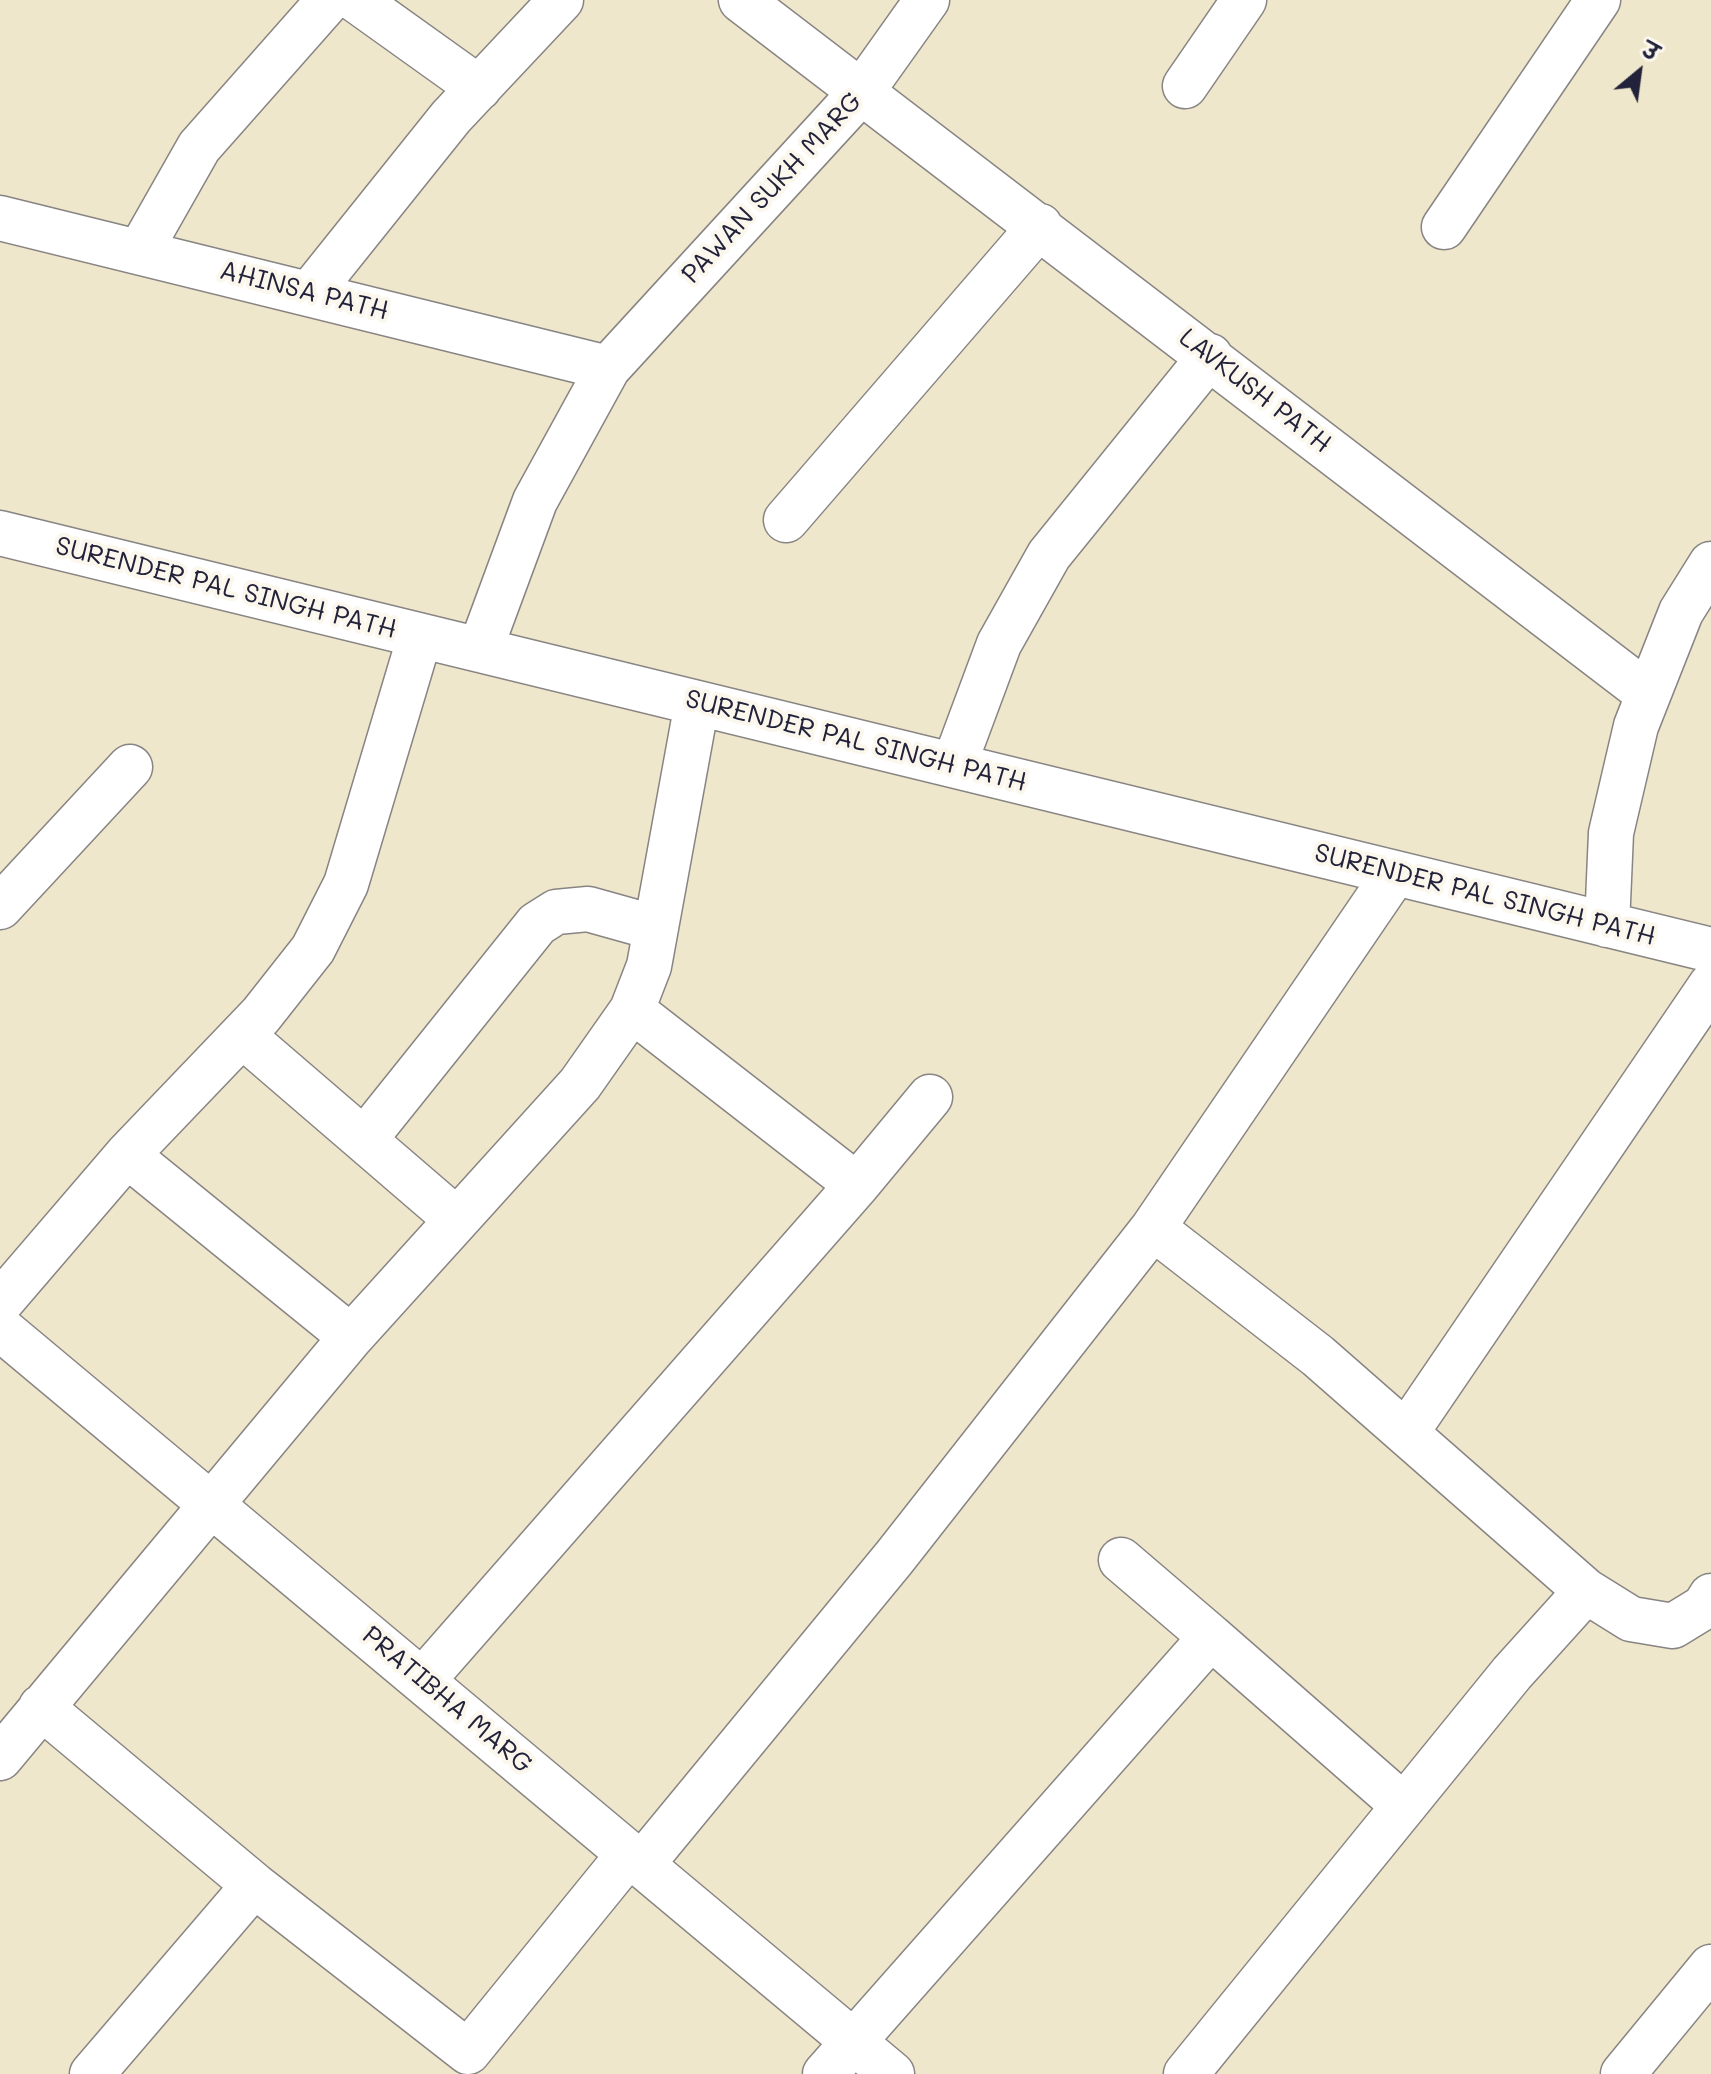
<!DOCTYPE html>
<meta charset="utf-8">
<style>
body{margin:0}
#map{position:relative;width:1711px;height:2074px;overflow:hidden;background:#efe7cb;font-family:Mali,"Playpen Sans Deva",sans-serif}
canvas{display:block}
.north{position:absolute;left:1599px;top:32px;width:80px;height:80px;-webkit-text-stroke:6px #fbf7ec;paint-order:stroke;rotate:29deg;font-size:22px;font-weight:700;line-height:32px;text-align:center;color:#22223b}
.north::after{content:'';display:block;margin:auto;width:28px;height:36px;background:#22223b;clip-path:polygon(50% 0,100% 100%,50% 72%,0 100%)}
</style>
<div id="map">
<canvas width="1711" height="2074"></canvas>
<div class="north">उ</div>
</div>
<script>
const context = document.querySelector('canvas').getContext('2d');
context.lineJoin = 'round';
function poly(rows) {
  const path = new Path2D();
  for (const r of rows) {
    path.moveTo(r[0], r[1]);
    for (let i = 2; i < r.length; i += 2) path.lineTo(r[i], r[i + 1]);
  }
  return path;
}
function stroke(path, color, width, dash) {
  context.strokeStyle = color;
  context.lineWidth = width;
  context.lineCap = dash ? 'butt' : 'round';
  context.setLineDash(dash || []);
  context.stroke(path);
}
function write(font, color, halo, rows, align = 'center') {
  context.font = font + ' Mali,sans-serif';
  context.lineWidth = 8;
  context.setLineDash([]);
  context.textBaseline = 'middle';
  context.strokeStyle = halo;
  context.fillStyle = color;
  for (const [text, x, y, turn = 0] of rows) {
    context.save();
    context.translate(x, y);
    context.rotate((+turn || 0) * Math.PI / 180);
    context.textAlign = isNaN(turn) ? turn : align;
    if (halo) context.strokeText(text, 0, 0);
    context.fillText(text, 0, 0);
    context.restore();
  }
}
const minor = poly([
 [356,0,479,88],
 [741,0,1647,693],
 [1185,86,1244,0],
 [0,218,608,368],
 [1444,227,1598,0],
 [140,251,199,147,329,0],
 [310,293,451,117,561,0],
 [786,520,1040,226],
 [0,533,1711,950],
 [480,650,535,501,608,368,863,90,927,0],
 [954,765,999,644,1049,555,1210,356],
 [1395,873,1153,1228,1318,1356,1586,1591],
 [0,907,130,767],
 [1607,925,1611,833,1636,726,1681,612,1711,564],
 [242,1035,457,1220],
 [364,1140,537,924,556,912,588,909,656,928],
 [127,1155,351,1337],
 [857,1185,930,1097],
 [0,1303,127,1155,261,1015,313,949,346,884,420,636],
 [0,1328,892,2074],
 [1406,1433,1711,985],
 [1121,1560,1211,1637],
 [423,1680,857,1185,632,1010],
 [41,1707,254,1885,92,2074],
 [0,1758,351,1337,580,1084,632,1010,649,966,697,703],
 [642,1864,894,1558,1153,1228],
 [254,1885,468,2052,629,1854],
 [825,2074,1211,1637,1404,1806],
 [1186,2074,1512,1673,1586,1591,1631,1619,1673,1626,1704,1607,1711,1596],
 [1623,2074,1711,1967]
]);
const streetNames = [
 ["PAWAN SUKH MARG",772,188,-47],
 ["AHINSA PATH",304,291,14],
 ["LAVKUSH PATH",1255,391,38],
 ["SURENDER PAL SINGH PATH",226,588,14],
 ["SURENDER PAL SINGH PATH",856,741,14],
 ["SURENDER PAL SINGH PATH",1485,895,14],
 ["PRATIBHA MARG",447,1700,40]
];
stroke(minor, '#888483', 47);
stroke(minor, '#fff', 44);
write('26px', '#22223b', '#fbf7ec', streetNames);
</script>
